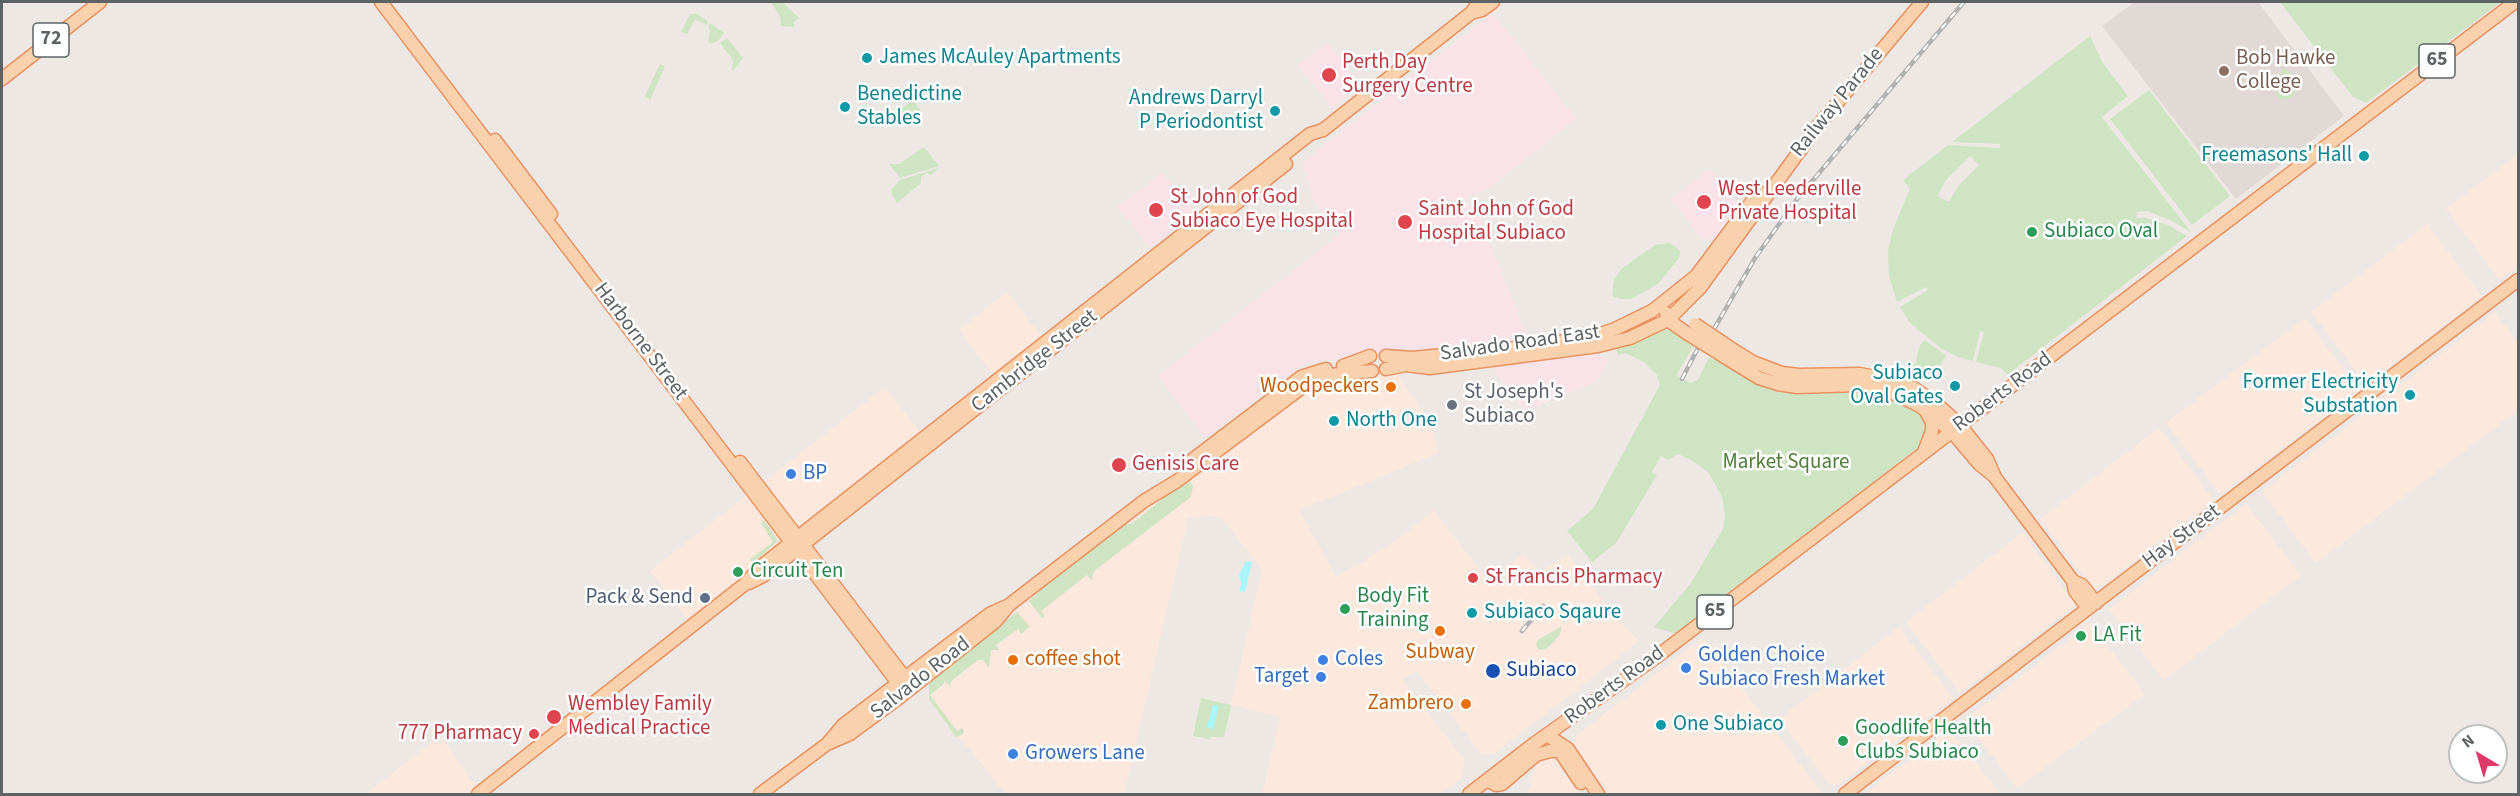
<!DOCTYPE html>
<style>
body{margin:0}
#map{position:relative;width:2520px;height:796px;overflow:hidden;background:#eee8e5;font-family:"Source Sans 3",sans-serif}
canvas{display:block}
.frame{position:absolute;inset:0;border:3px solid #5c6364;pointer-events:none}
.north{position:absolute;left:2448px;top:724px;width:60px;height:60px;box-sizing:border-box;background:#fff;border:2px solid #bec1c1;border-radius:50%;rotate:322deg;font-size:16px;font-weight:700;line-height:24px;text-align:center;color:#5c6364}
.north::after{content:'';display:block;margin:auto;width:21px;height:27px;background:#df396b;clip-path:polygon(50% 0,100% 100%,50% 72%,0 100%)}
</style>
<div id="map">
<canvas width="2520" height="796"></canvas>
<div class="frame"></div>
<div class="north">N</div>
</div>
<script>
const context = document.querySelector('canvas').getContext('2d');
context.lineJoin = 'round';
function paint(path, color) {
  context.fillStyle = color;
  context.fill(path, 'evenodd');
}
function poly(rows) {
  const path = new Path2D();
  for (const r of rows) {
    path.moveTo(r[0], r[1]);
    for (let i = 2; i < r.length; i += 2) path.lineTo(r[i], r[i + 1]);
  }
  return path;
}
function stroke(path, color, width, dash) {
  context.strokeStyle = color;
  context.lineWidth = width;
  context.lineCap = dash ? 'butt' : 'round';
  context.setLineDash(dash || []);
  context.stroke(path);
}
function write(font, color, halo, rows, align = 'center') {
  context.font = font + ' "Source Sans 3",sans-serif';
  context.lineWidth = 5;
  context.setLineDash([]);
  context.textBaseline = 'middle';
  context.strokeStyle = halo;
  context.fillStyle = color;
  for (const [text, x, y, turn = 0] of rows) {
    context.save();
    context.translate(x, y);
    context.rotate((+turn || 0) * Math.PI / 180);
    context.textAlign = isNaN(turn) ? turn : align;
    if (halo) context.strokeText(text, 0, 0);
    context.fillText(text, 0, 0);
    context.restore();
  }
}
const commercial = poly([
 [2518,154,2518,266,2500,280,2446,209],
 [2427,224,2482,296,2366,384,2311,312],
 [1007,292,1049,346,1000,384,959,330],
 [2495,312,2518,343,2518,410,2316,563,2262,492],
 [2305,318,2359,390,2223,493,2219,493,2166,423],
 [1348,374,1398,375,1431,423,1438,453,1300,510,1336,578,1398,539,1434,510,1488,581,1524,554,1535,567,1540,571,1568,555,1613,614,1639,641,1495,753,1481,754,1417,671,1402,679,1465,761,1461,779,1441,794,1262,794,1280,717,1231,705,1262,570,1223,519,1206,515,1188,519,1124,794,1005,794,969,748,954,735,929,699,929,681,1005,623,1047,584,1306,389],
 [885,387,927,441,692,626,650,571],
 [2159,428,2214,500,2095,591,2040,519],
 [2246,504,2301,575,2164,680,2109,609],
 [2022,533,2076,605,1960,693,1906,622],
 [2090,623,2145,694,2017,788,1966,722,1966,719],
 [1899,627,1953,698,1836,786,1829,784,1779,719],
 [1700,640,1705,640,1823,794,1610,794,1574,748,1575,737],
 [1949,729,2000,794,1864,794],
 [440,736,480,791,476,794,366,794],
 [1546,757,1552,758,1580,794,1527,794,1536,765]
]);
const education = poly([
 [2135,2,2258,2,2344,116,2236,199,2102,26]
]);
const medical = poly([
 [1493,13,1576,119,1489,188,1472,194,1463,201,1476,210,1528,338,1408,352,1407,348,1392,350,1310,363,1301,366,1205,438,1158,376,1339,235,1313,199,1303,162],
 [1327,43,1360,85,1332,108,1298,65],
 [1709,169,1738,206,1713,239,1701,238,1671,199],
 [1163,173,1194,213,1150,248,1118,207],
 [1599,355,1609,361,1596,382,1525,411,1495,373,1496,366]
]);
const green = poly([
 [771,2,782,2,799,18,794,22,794,27,781,26,780,16],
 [2280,2,2501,2,2366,103,2353,97],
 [690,14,696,14,708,21,707,25,695,20,687,34,681,32],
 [710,23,724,33,718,41,710,44,708,41,710,31,708,26],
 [2090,36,2102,62,2128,96,2102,117,2191,232,2170,220,2147,211,2137,212,2136,218,2147,218,2168,225,2187,236,2007,375,2001,368,1976,362,1984,332,1980,331,1973,361,1958,357,1942,349,1910,323,1900,307,1928,290,1926,287,1897,302,1889,276,1888,251,1893,229,1910,189,1903,180,1948,145,2000,148,2000,144,1952,142],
 [1970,156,1979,165,1958,186,1949,202,1937,196,1946,180],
 [727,38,743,58,732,72,733,60,720,43],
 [660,64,665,66,650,100,645,96],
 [2283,68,2301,81,2292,96,2286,100,2282,98,2280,100,2277,97,2275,87],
 [2149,90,2230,196,2192,225,2110,119],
 [914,100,921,112,899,125,892,114],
 [922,148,926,149,939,166,900,178,889,164,899,164],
 [939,168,931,175,927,173,921,177,921,183,897,203,892,195,891,190,900,180],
 [1670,243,1680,251,1679,258,1658,284,1631,299,1621,299,1612,296,1614,280,1621,269,1655,245],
 [1661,329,1670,330,1694,345,1677,374,1679,377,1691,383,1698,380,1709,357,1713,360,1715,358,1756,382,1858,389,1884,394,1906,402,1927,420,1926,432,1917,448,1877,479,1871,488,1680,635,1654,627,1691,583,1723,529,1725,515,1722,497,1709,473,1693,461,1678,454,1668,460,1661,456,1652,472,1657,475,1616,543,1592,562,1567,531,1593,509,1660,385,1657,375,1644,362,1625,353,1618,355,1616,347],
 [1924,340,1946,355,1939,368,1920,379,1895,368,1897,365,1905,368,1915,364,1920,345],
 [1187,477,1193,486,1191,497,1094,571,1092,580,1087,575,1041,611,1045,616,1042,618,1029,601,1047,584,1125,524,1131,524,1160,501,1161,497],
 [764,520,778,541,753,563,750,559,773,542,761,523],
 [1017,612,1030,627,1021,634,1018,629,996,645,999,650,991,650,989,668,983,660,978,660,951,681,950,686,943,679,945,683,930,695,957,731,962,728,964,731,962,735,956,737,929,699,929,681],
 [1562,626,1560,634,1552,644,1544,650,1538,649,1536,644,1538,640],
 [1201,698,1231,705,1224,737,1210,737,1209,739,1193,736]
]);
const water = poly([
 [1246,561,1252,562,1245,592,1240,591,1241,583,1239,575],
 [1213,705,1219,706,1213,729,1207,727]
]);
const major = poly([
 [381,2,898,683],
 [1471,13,1482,10,1493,2],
 [2,79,100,2],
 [495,140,551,214],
 [1666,313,1668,320,1688,334],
 [1729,347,1753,362,1782,373,1799,375,1860,374,1890,380,1914,388,1938,405,1960,425,1987,459,1994,475],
 [1386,356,1412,358,1517,348,1592,337,1615,329,1652,311,1696,276,1759,192],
 [1723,356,1759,378,1778,384,1797,387,1859,385,1886,390,1920,406,1952,432,1979,464,1994,476,2073,581,2075,591,2088,608],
 [1343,366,1370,356],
 [1386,369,1406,365,1430,368,1598,346,1630,338,1668,320,1700,288,1817,127,1922,2],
 [1924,452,1932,431,1932,422,1927,413],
 [740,462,905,678],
 [1188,463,1301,377,1326,369],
 [2073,581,2082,585,2096,603],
 [749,583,763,576,1286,164],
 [1547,735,1568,749,1598,794],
 [827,744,850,734,896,700,996,621,1009,605,1144,501,1177,481,1304,386,1329,375,1372,371],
 [1559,750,1581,783],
 [1487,780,1496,785,1502,784,1536,755,1550,751,1560,751],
 [478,794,745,584,759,568,807,530,1310,134,1323,130,1447,32,1471,13,1479,2],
 [760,794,827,744,843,725,952,642,991,613,1007,606],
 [1469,794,1535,743,1655,658,2515,2],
 [1845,794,2518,280]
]);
const rail = poly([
 [1714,329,1755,258,1797,199,1964,2],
 [1682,379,1697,350],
 [1522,631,1543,606]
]);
const majorBridge = poly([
 [1695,324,1729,347],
 [1688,334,1723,356]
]);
const markers = [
 [867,58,6,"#0f9aa8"],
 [2224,71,6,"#8d6e63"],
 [1329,75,8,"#e0444e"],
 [845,107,6,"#0f9aa8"],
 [1275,111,6,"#0f9aa8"],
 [2364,156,6,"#0f9aa8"],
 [1704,202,8,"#e0444e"],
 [1156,210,8,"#e0444e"],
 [1405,222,8,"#e0444e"],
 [2032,232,6,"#2e9e5b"],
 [1955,386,6,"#0f9aa8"],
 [1391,387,6,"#e8710a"],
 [2410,395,6,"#0f9aa8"],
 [1452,405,6,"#6b7280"],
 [1334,421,6,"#0f9aa8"],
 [1119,465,8,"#e0444e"],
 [791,474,6,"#3f7fe0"],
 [738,572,6,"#2e9e5b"],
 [1473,578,6,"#e0444e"],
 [705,598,6,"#5c6f8a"],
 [1345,609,6,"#2e9e5b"],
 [1472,613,6,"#0f9aa8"],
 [1440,631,6,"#e8710a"],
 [2081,636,6,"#2e9e5b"],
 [1013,660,6,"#e8710a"],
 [1323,660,6,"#3f7fe0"],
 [1686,668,6,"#3f7fe0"],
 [1493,671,8,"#1a4fb4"],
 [1321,677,6,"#3f7fe0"],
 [1466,704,6,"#e8710a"],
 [554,717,8,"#e0444e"],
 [1661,725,6,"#0f9aa8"],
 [534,734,6,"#e0444e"],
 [1843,741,6,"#2e9e5b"],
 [1013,754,6,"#3f7fe0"]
];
const shields = [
 [51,40,36],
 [2437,61,36],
 [1715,612,36]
];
const shieldNames = [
 ["72",51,40],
 ["65",2437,61],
 ["65",1715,612]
];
const cultureNames = [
 ["James McAuley Apartments",879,58],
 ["Benedictine",857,95],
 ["Stables",857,119],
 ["Andrews Darryl",1263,99,"right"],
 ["P Periodontist",1263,123,"right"],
 ["Freemasons' Hall",2352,156,"right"],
 ["Subiaco",1943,374,"right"],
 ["Oval Gates",1943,398,"right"],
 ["Former Electricity",2398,383,"right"],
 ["Substation",2398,407,"right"],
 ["North One",1346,421],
 ["Subiaco Sqaure",1484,613],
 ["One Subiaco",1673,725]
];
const educationNames = [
 ["Bob Hawke",2236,59],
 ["College",2236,83]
];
const healthNames = [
 ["Perth Day",1342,63],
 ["Surgery Centre",1342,87],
 ["West Leederville",1718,190],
 ["Private Hospital",1718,214],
 ["St John of God",1170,198],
 ["Subiaco Eye Hospital",1170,222],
 ["Saint John of God",1418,210],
 ["Hospital Subiaco",1418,234],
 ["Genisis Care",1132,465],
 ["St Francis Pharmacy",1485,578],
 ["Wembley Family",568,705],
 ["Medical Practice",568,729],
 ["777 Pharmacy",522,734,"right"]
];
const streetNames = [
 ["Railway Parade",1838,103,-51],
 ["Harborne Street",640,342,53],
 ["Salvado Road East",1520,344,-8],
 ["Cambridge Street",1035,362,-38],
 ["Roberts Road",2003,393,-37],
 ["Hay Street",2182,537,-37],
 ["Salvado Road",921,679,-38],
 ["Roberts Road",1615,686,-36]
];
const leisureNames = [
 ["Subiaco Oval",2044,232],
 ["Circuit Ten",750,572],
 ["Body Fit",1357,597],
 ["Training",1357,621],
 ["LA Fit",2093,636],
 ["Goodlife Health",1855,729],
 ["Clubs Subiaco",1855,753]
];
const foodNames = [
 ["Woodpeckers",1379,387],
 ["Subway",1440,653,"center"],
 ["coffee shot",1025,660,"left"],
 ["Zambrero",1454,704]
];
const worshipNames = [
 ["St Joseph's",1464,393],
 ["Subiaco",1464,417]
];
const parkNames = [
 ["Market Square",1786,463]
];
const shopNames = [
 ["BP",803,474],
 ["Golden Choice",1698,656],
 ["Subiaco Fresh Market",1698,680],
 ["Coles",1335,660],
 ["Target",1309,677,"right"],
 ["Growers Lane",1025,754]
];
const serviceNames = [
 ["Pack & Send",693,598]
];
const transitNames = [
 ["Subiaco",1506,671]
];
paint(commercial, '#fce8dc');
paint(education, '#e1d9d6');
paint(medical, '#fae2e9');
paint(green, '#cfe4c2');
paint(water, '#a9f5fa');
stroke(major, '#e99162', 15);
stroke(major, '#fad1ad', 12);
stroke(rail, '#b1b2b2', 4.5);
stroke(rail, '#fff', 2, [7]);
stroke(majorBridge, '#e99162', 15, []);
stroke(majorBridge, '#fad1ad', 12);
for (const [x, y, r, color] of markers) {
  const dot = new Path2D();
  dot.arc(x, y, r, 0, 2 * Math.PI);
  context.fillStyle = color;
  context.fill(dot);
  stroke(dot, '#fff', 2);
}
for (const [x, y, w] of shields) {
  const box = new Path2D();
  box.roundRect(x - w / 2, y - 17, w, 34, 4.5);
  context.fillStyle = '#fff';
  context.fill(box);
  stroke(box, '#5c6364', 1.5);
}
write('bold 20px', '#5c6364', null, shieldNames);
write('21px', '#0d838f', '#fff', cultureNames, 'left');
write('21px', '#785e54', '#fff', educationNames, 'left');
write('21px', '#be3a42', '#fff', healthNames, 'left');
write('21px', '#5c6364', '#fff', streetNames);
write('21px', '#27864d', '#fff', leisureNames, 'left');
write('21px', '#c56008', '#fff', foodNames, 'right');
write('21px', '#5b616d', '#fff', worshipNames, 'left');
write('21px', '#507f39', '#fff', parkNames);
write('21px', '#366cbe', '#fff', shopNames, 'left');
write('21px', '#4e5e75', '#fff', serviceNames, 'right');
write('21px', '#164399', '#fff', transitNames, 'left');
</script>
